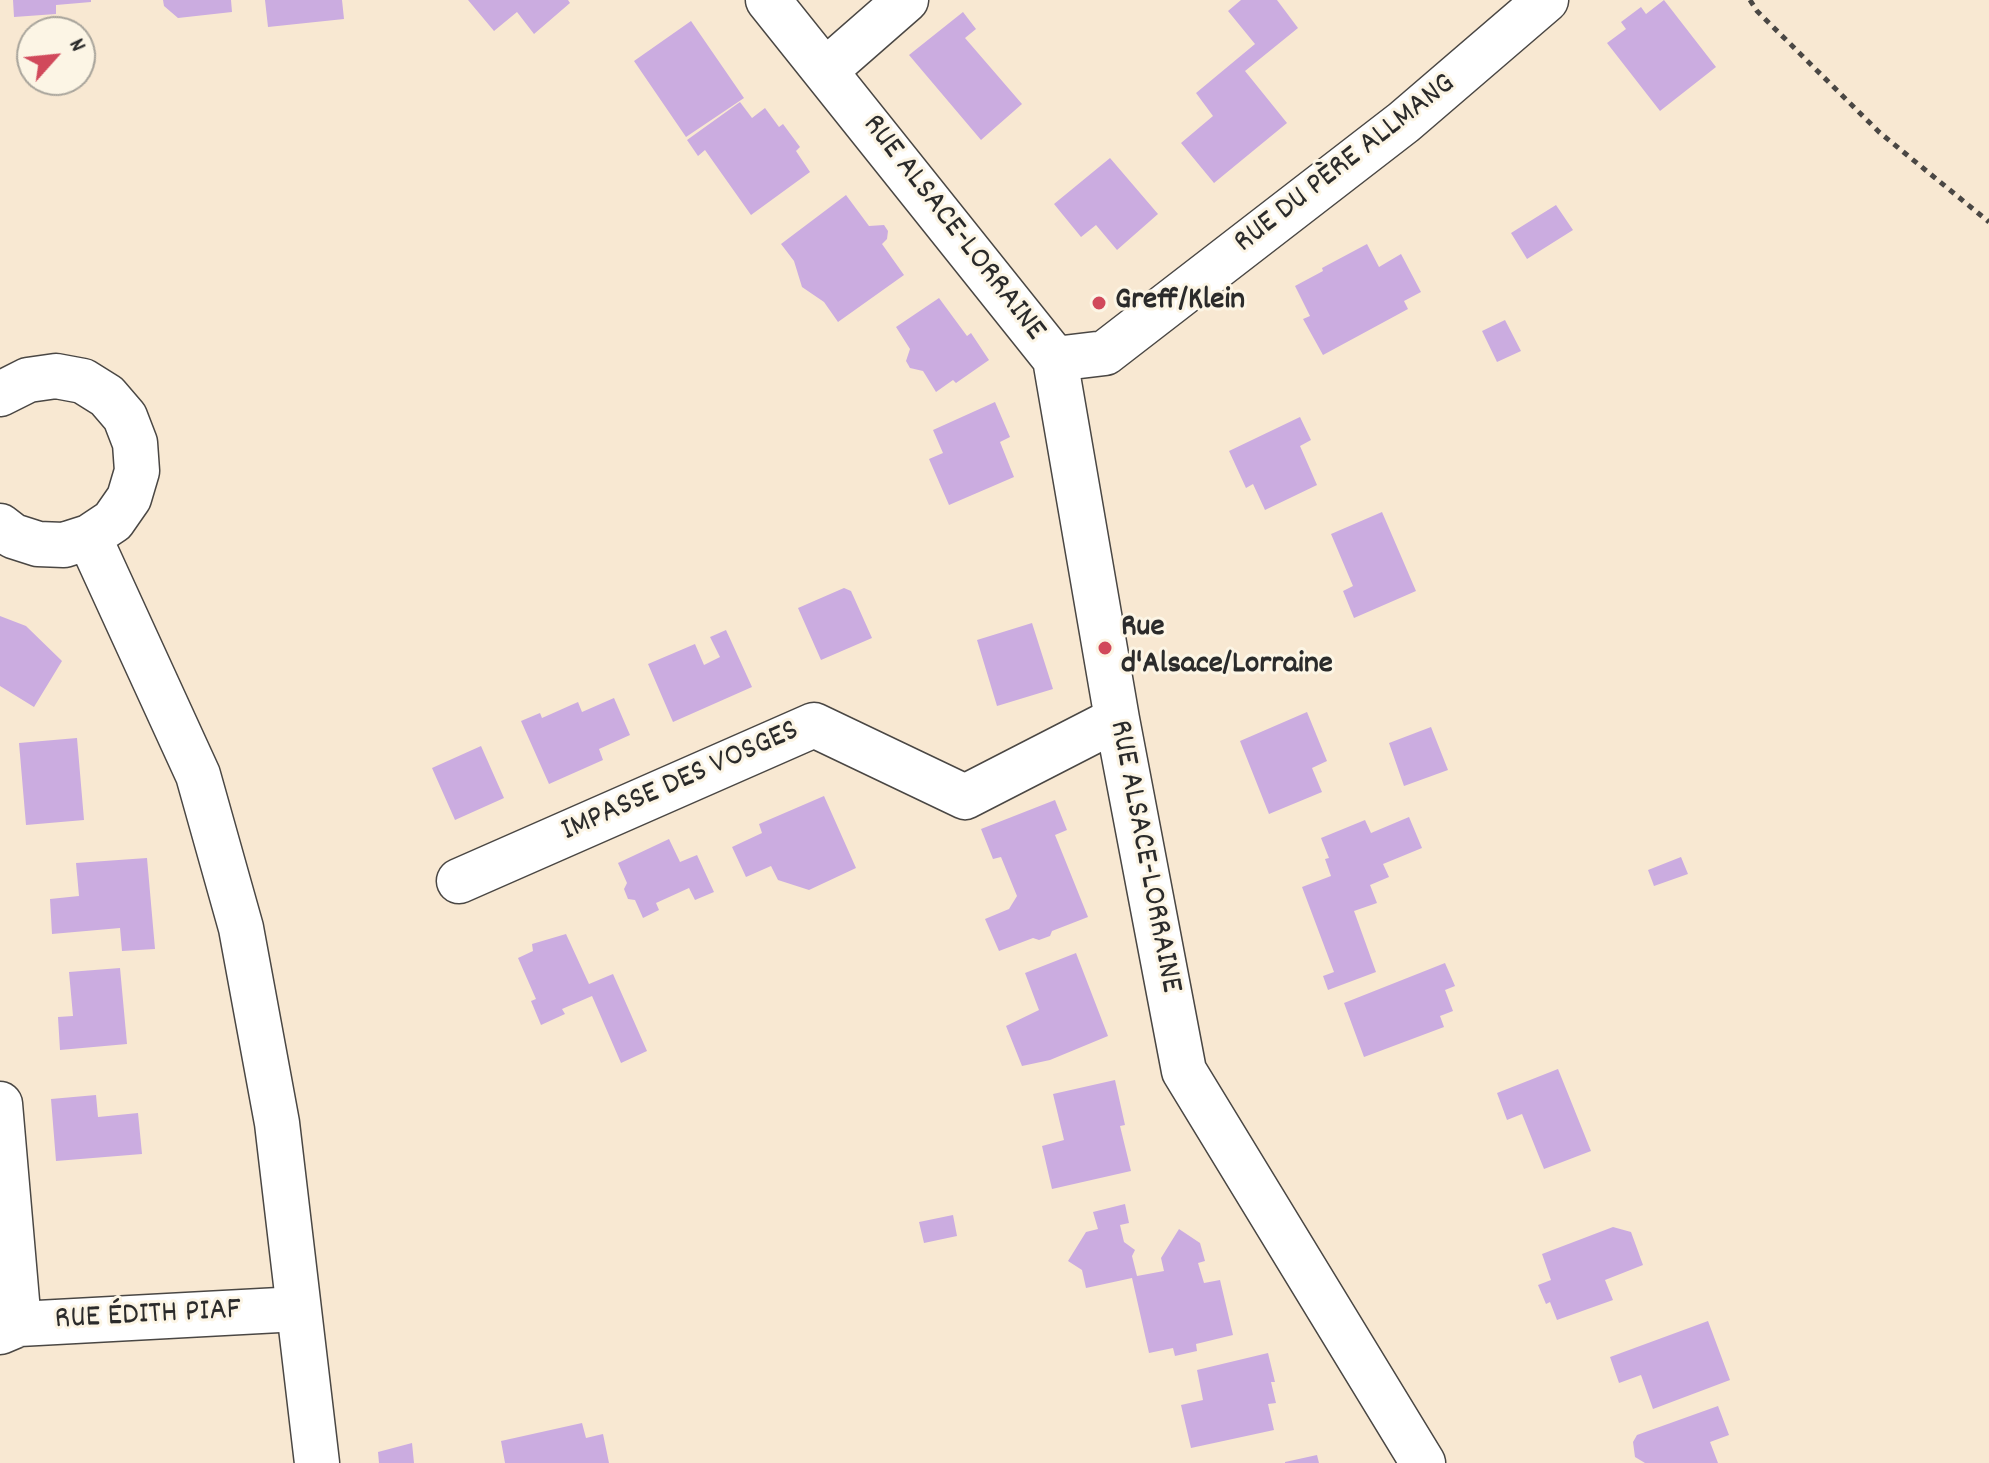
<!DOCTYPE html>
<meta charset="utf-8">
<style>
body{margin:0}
#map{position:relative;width:1989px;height:1463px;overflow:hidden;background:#f8e8d2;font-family:Dekko,sans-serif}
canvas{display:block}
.north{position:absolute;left:16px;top:16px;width:80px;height:80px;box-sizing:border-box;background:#fcf5e5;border:2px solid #a8a49b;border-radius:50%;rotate:63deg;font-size:22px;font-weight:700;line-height:32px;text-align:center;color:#2b2b2b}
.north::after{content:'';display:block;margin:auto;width:28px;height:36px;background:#d1495b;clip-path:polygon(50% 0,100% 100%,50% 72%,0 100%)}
</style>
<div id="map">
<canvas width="1989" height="1463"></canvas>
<div class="north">N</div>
</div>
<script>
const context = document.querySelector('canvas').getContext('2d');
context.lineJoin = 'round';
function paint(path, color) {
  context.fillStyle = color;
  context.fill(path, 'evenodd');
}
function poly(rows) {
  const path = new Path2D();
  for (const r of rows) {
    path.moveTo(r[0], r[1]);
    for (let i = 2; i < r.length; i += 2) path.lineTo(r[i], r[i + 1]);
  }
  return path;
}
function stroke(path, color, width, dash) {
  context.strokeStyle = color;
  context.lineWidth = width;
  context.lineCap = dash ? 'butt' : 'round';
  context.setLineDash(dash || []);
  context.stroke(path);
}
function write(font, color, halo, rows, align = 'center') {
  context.font = font + ' Dekko,sans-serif';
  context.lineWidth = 6;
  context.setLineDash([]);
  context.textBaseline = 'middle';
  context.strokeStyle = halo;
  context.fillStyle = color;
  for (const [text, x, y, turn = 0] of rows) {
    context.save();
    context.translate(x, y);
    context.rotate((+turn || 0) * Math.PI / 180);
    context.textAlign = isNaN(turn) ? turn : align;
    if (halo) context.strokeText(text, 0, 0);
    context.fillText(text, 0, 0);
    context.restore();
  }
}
const building = poly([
 [13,0,91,0,91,2,56,5,56,14,14,17],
 [163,0,231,0,232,12,178,18,164,6],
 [265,0,342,0,344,19,268,27],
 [468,0,568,0,570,3,534,34,517,12,494,31],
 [1241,0,1277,0,1298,28,1245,71,1287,123,1214,183,1181,143,1213,116,1196,93,1255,44,1228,11],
 [1664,0,1716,67,1660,111,1607,43,1626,29,1621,22,1641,7,1646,14],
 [963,12,976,29,965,38,1022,104,981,140,909,55],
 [691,21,744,98,686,137,634,61],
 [740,102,752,118,765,108,779,127,783,124,800,147,796,151,810,172,751,215,705,150,698,156,687,140],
 [1110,158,1158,214,1117,250,1096,225,1081,237,1054,204],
 [846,195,869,226,884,225,888,231,887,239,882,244,904,275,838,322,824,302,802,287,794,261,781,244],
 [1556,205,1573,230,1527,259,1511,233],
 [1367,244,1379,267,1401,254,1421,292,1404,301,1408,309,1323,355,1303,319,1310,316,1295,286,1323,271,1322,268],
 [939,298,967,336,971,333,989,360,956,383,953,380,936,392,923,371,910,368,906,361,910,349,896,327],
 [1505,320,1521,351,1497,362,1482,331],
 [995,402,1010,437,1000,442,1014,477,949,505,929,459,943,453,933,430],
 [1300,417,1311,440,1300,446,1317,485,1265,510,1253,484,1246,488,1229,451],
 [1382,512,1416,591,1354,618,1343,591,1353,586,1331,534],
 [844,588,851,591,872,638,821,660,798,608],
 [0,616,26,626,62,661,34,707,0,686],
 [1032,623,1053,689,997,706,977,640],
 [726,630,752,687,673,722,648,664,695,644,704,665,720,657,710,637],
 [614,698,630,735,599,749,603,760,549,784,521,721,540,713,542,718,578,702,582,712],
 [1307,712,1327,761,1312,768,1322,792,1269,814,1240,741],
 [1431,727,1448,770,1404,786,1389,743],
 [77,738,84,820,26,825,19,743],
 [481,746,504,798,455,820,432,768],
 [824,796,856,868,809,890,778,880,771,866,746,877,732,847,762,833,759,824],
 [1055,800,1067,830,1055,835,1088,917,1052,931,1050,936,1039,940,1033,938,999,951,985,919,1009,909,1017,896,1001,857,993,859,981,829],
 [1409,817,1422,848,1383,864,1389,877,1370,885,1377,903,1354,911,1376,972,1328,990,1323,976,1334,972,1302,887,1331,876,1325,859,1329,858,1321,838,1365,820,1371,833],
 [669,839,680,862,697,855,714,892,695,900,689,888,656,903,659,910,643,918,635,900,628,899,624,889,627,883,618,863],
 [1681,857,1688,874,1654,886,1648,870],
 [147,858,155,949,122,951,120,928,52,934,50,899,79,896,76,863],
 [566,934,589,984,613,974,647,1051,621,1063,592,996,562,1009,565,1014,541,1025,531,1001,536,999,518,958,533,951,532,944],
 [1076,953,1108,1036,1050,1060,1022,1066,1006,1026,1039,1010,1025,973],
 [1445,963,1455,986,1445,990,1453,1011,1440,1016,1444,1027,1364,1057,1344,1003],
 [120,968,127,1044,60,1050,58,1017,73,1016,69,972],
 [1558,1069,1591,1151,1544,1169,1522,1114,1507,1120,1497,1093],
 [1115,1080,1125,1125,1120,1126,1131,1171,1052,1189,1042,1146,1064,1140,1053,1094],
 [96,1095,98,1117,138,1113,142,1154,56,1161,51,1099],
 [1125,1204,1129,1223,1120,1225,1124,1242,1135,1250,1132,1256,1137,1276,1164,1271,1161,1258,1179,1229,1200,1243,1205,1261,1198,1263,1204,1283,1220,1280,1233,1335,1196,1344,1197,1351,1175,1356,1173,1348,1149,1353,1132,1278,1086,1288,1082,1270,1068,1261,1086,1232,1098,1229,1093,1212],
 [953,1215,957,1236,924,1243,919,1222],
 [1613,1227,1631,1232,1643,1265,1605,1280,1613,1300,1557,1320,1550,1302,1546,1304,1538,1285,1551,1280,1542,1254],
 [1708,1321,1730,1380,1653,1409,1641,1375,1619,1383,1610,1357],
 [1268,1353,1275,1382,1271,1382,1276,1403,1268,1404,1274,1430,1191,1448,1181,1405,1203,1400,1197,1370],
 [1718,1406,1729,1435,1710,1442,1718,1463,1645,1463,1635,1457,1633,1442,1637,1435],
 [582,1423,586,1438,603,1434,609,1463,505,1463,501,1441],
 [412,1443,414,1463,379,1463,378,1452],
 [1317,1455,1319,1463,1285,1463,1285,1462]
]);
const path = poly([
 [1750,0,1757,11,1879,132,1989,222]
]);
const street = poly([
 [768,0,1055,359,1117,719,1184,1071,1423,1463],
 [826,70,906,0],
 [1055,359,1105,353,1404,122,1546,0],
 [459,881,814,725,965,797,1117,719],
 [0,1104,19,1324],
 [0,1332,19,1324,298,1309]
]);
const secondary = poly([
 [0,394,28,380,56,376,83,381,107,396,125,417,135,443,137,471,129,498,113,521,89,537,64,545,38,544,13,536,0,526],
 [89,537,198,775,241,928,277,1123,317,1463]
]);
const markers = [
 [1099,303,8,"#d1495b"],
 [1105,648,8,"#d1495b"]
];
const streetNames = [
 ["RUE DU PÈRE ALLMANG",1346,165,-38],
 ["RUE ALSACE-LORRAINE",952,229,52],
 ["IMPASSE DES VOSGES",681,783,-24],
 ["RUE ALSACE-LORRAINE",1143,857,79],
 ["RUE ÉDITH PIAF",148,1317,-3]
];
const poiNames = [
 ["Greff/Klein",1115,303],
 ["Rue",1121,630],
 ["d'Alsace/Lorraine",1121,667]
];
paint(building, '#cbace0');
stroke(street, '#4a4744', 47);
stroke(secondary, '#4a4744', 47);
stroke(path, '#4a4744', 5, [6, 6]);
stroke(street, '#fff', 44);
stroke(secondary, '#fff', 44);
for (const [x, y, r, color] of markers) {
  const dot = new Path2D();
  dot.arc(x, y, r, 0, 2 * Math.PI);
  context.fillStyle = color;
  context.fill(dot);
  stroke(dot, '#fcf5e5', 3);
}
write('32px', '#2b2b2b', '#fcf5e5', streetNames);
write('bold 32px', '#2b2b2b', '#fcf5e5', poiNames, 'left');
</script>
